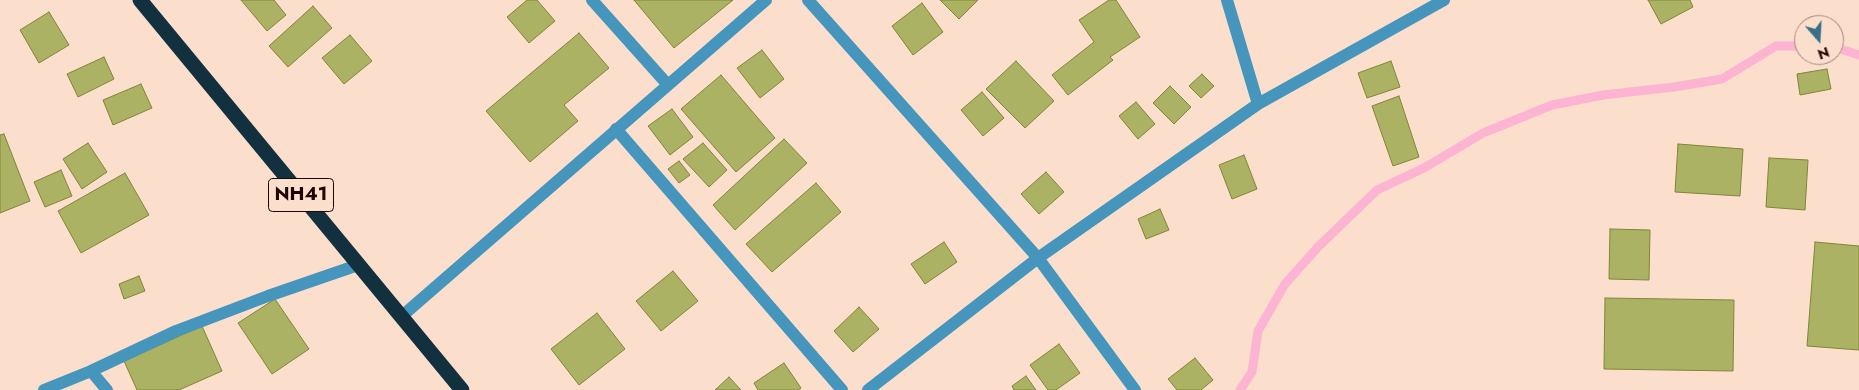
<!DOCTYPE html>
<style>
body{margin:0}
#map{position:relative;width:1859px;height:390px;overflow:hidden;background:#fcdecc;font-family:Jost,sans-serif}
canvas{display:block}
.north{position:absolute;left:1794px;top:15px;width:50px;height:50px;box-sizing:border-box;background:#fcdecc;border:1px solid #a3877a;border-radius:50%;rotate:161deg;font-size:14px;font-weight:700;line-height:20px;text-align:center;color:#1d0500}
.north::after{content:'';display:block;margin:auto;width:18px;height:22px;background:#386f8a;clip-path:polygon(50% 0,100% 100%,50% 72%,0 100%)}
</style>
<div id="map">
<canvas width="1859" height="390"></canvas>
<div class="north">N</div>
</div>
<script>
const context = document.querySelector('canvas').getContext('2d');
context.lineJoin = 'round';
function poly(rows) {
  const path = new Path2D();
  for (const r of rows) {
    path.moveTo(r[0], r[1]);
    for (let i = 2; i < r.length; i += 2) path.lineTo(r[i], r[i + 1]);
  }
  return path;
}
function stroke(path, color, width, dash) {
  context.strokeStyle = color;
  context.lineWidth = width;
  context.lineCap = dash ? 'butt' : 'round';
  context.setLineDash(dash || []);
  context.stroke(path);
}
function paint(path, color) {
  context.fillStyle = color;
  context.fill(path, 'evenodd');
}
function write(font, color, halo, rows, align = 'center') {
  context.font = font + ' Jost,sans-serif';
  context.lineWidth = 4;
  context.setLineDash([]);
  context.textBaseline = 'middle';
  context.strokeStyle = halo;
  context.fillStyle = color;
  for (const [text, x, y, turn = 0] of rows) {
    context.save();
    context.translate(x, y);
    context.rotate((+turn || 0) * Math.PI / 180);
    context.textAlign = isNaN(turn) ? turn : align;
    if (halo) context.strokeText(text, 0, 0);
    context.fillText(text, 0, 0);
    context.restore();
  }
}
const stream = poly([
 [1834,47,1859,55],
 [1240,390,1252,372,1258,331,1285,284,1318,247,1377,190,1424,168,1483,133,1552,105,1603,95,1674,87,1722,79,1776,46,1804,46]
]);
const building = poly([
 [241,0,274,0,286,15,267,31,241,0],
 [527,0,537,0,555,21,529,43,507,17,527,0],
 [634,0,733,0,674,48,634,0],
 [940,0,978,0,959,19,940,0],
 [1109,0,1116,0,1140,37,1110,57,1113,60,1068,95,1052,75,1094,42,1079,20,1109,0],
 [1648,0,1690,0,1693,7,1661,24,1648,0],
 [922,3,943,32,913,55,892,26,922,3],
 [313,6,332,28,288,67,269,46,313,6],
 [49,12,69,45,39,63,20,30,49,12],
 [579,33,609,68,564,105,578,121,530,162,486,111,579,33],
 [350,35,372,61,344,84,322,58,350,35],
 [762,50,784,79,760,98,737,68,762,50],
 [104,57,114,79,78,97,67,74,104,57],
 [1016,61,1054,101,1025,128,986,89,1016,61],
 [1391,61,1400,87,1367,98,1358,73,1391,61],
 [1827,69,1831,89,1800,95,1797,74,1827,69],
 [1202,74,1214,86,1201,98,1189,86,1202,74],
 [721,75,775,138,736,172,681,109,721,75],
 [141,84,152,108,113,125,103,100,141,84],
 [1170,86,1191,107,1174,124,1153,103,1170,86],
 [982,92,1004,118,983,136,961,110,982,92],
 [1399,96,1419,157,1393,166,1372,106,1399,96],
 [1136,102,1155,124,1138,139,1119,116,1136,102],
 [672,109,693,137,670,155,648,126,672,109],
 [4,134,30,201,0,213,0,135,4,134],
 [784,139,807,163,735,230,713,205,784,139],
 [88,143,107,172,82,189,63,159,88,143],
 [703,143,727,170,709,187,683,159,703,143],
 [1678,144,1743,149,1740,196,1675,192,1678,144],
 [1244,155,1257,189,1232,199,1219,165,1244,155],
 [1769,158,1808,160,1805,210,1766,207,1769,158],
 [679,161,690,175,679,183,668,169,679,161],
 [61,170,72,196,45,207,34,182,61,170],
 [1046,172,1064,192,1039,214,1021,194,1046,172],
 [125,173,149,215,81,253,58,211,125,173],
 [816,183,841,212,772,272,746,244,816,183],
 [1160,209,1169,230,1146,239,1138,219,1160,209],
 [1610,229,1650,230,1649,280,1609,279,1610,229],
 [944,242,957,262,925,284,911,264,944,242],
 [1815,242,1859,246,1859,350,1807,346,1815,242],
 [673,271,698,301,661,331,636,301,673,271],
 [139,276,145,291,124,299,119,284,139,276],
 [1605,298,1734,300,1733,371,1604,369,1605,298],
 [275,299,309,349,272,374,238,323,275,299],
 [859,307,879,329,853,352,834,331,859,307],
 [597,313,625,349,579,385,551,349,597,313],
 [202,326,222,371,179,390,137,390,124,361,202,326],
 [1059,344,1080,373,1056,390,1048,390,1030,365,1059,344],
 [1195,358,1213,380,1201,390,1177,390,1168,379,1195,358],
 [784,363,801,388,798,390,758,390,754,383,784,363],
 [1026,376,1036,390,1014,390,1012,386,1026,376],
 [729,377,741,390,715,390,729,377]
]);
const minor = poly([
 [592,0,668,85],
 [808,0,1038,258,1135,390],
 [1227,0,1258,104],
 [616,129,842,390],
 [402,316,766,0],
 [91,371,107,390],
 [44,390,91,371,176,331,268,296,358,265],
 [868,390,1038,258,1258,104,1444,0]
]);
const highway = poly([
 [140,0,462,390]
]);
const shields = [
 [301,195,65]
];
const shieldNames = [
 ["NH41",301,195]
];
stroke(stream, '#fdb4d3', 9);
paint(building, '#acb263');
stroke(building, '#818537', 1);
stroke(minor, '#4595bc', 12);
stroke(highway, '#13303e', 15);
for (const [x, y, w] of shields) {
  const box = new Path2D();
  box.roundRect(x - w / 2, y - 16.5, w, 33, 4);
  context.fillStyle = '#fcdecc';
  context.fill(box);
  stroke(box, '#1d0500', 1);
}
write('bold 19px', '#1d0500', null, shieldNames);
</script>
